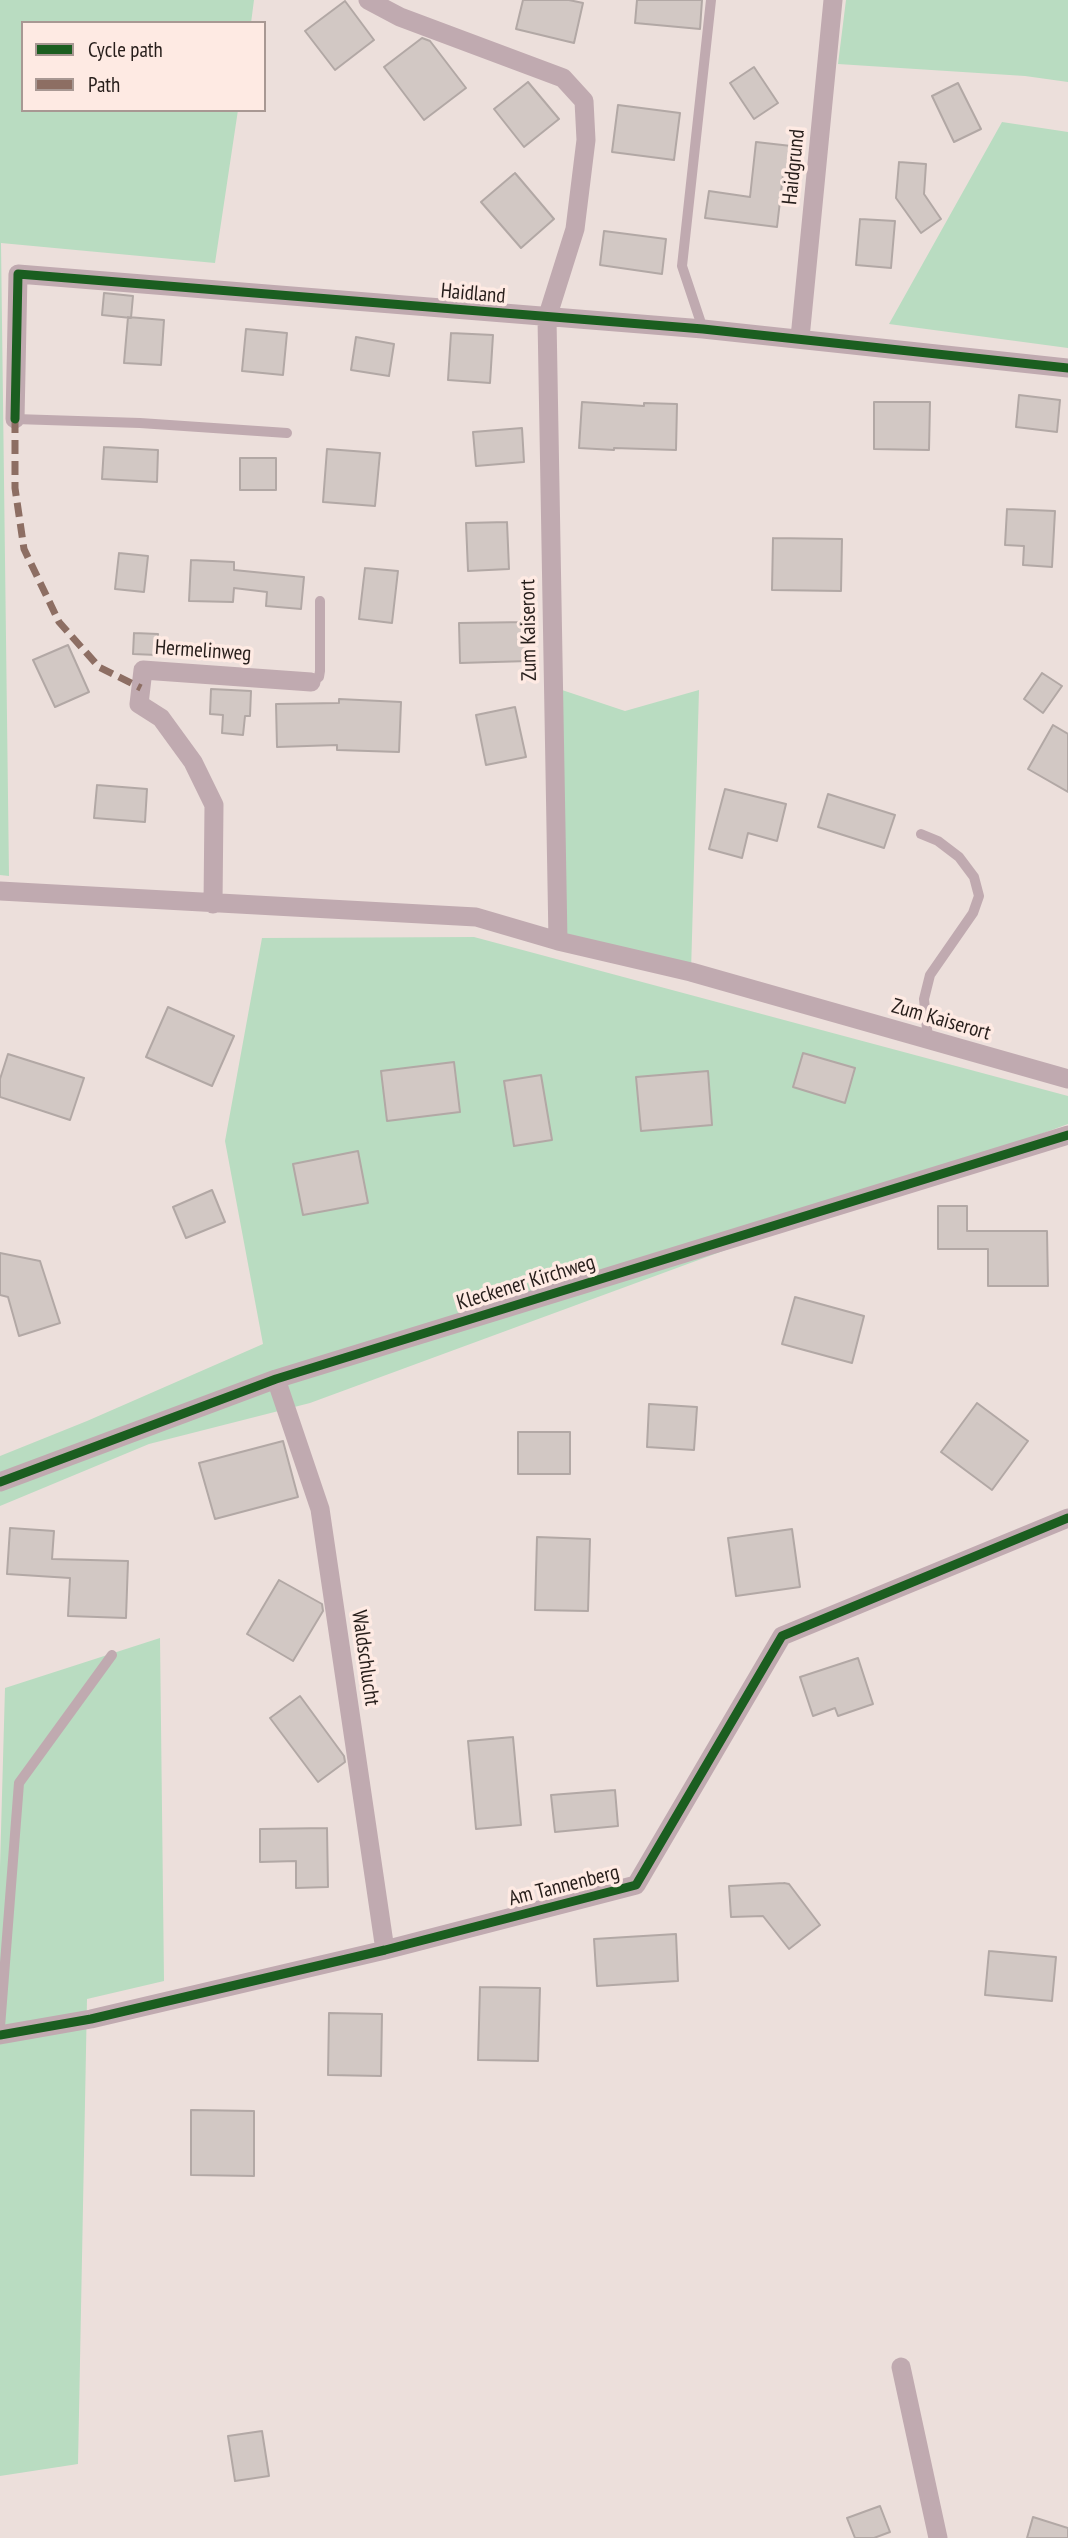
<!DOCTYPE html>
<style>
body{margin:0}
#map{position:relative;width:1068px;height:2538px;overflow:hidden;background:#ecdfdb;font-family:"PT Sans Narrow",sans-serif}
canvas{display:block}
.legend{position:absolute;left:21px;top:21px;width:245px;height:91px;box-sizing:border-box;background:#feeae3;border:2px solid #a89893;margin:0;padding:9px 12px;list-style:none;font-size:21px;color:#261d1a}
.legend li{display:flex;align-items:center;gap:14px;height:35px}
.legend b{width:35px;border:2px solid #a89893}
</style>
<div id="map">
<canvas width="1068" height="2538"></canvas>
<ul class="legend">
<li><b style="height:9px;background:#1b5e20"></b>Cycle path</li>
<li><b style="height:9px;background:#8d6e63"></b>Path</li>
</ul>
</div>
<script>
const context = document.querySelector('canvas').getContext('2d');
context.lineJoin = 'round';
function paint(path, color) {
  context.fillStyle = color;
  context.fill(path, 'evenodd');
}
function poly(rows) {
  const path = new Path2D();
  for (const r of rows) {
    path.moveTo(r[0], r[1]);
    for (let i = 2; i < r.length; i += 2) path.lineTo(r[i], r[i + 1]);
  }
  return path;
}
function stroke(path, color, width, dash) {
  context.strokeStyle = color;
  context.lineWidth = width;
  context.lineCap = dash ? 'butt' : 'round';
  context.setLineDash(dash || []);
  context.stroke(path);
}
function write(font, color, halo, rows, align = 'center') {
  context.font = font + ' "PT Sans Narrow",sans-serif';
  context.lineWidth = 7;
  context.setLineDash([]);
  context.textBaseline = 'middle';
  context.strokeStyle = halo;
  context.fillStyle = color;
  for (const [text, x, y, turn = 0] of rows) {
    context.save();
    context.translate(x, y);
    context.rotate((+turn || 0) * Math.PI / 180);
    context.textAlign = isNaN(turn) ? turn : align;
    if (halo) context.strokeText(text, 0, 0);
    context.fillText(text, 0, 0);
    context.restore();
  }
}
const green = poly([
 [0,0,254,0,251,23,23,23,23,110,238,110,215,263,1,243,9,876,0,875],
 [846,0,1068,0,1068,82,1025,76,838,64],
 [1002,122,1068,132,1068,348,889,324],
 [553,687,625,711,699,690,691,972,558,941],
 [474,937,1068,1096,1068,1124,310,1403,149,1444,0,1506,0,1456,87,1421,263,1344,225,1141,262,938],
 [160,1638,164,1981,87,1999,78,2464,0,2476,0,1867,5,1688]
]);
const building = poly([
 [523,0,569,0,583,3,574,43,516,29,523,0],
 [637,0,702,0,700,29,635,23,637,0],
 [345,1,374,40,335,70,305,31,345,1],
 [422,38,430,41,466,88,424,120,384,67,422,38],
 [754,67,778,103,754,119,730,83,754,67],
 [528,82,559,119,524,147,494,109,528,82],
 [958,83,981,129,954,142,932,96,958,83],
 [618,105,680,113,674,160,612,152,618,105],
 [756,142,800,147,796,177,783,175,777,227,705,218,709,191,750,197,756,142],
 [899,162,926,164,924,194,941,219,921,233,896,198,899,162],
 [515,173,554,219,521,248,481,202,515,173],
 [860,219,895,221,891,268,856,265,860,219],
 [604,231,666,239,662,274,600,265,604,231],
 [104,293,133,296,131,318,102,315,104,293],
 [128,317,164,320,161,365,124,363,128,317],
 [246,329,287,333,283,375,242,371,246,329],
 [451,333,493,335,490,383,448,380,451,333],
 [356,337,394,344,389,376,351,370,356,337],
 [1019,395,1060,400,1057,432,1016,427,1019,395],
 [582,402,644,406,644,403,677,404,676,450,614,448,614,450,579,448,582,402],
 [874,402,930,402,929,450,874,449,874,402],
 [522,428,524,462,476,466,473,432,522,428],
 [104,447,158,450,157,482,102,479,104,447],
 [327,449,380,453,375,506,323,502,327,449],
 [240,458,276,458,276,490,240,490,240,458],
 [1007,509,1055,511,1052,567,1023,565,1024,546,1005,545,1007,509],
 [507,522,509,569,468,571,466,523,507,522],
 [773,538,842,539,841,591,772,590,773,538],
 [119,553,148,556,144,592,115,589,119,553],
 [191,560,234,562,234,570,304,577,301,609,266,606,267,592,234,588,233,602,189,601,191,560],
 [365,568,398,571,392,623,359,619,365,568],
 [528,622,529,661,460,663,459,623,528,622],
 [134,633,158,634,157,655,133,654,134,633],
 [68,645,89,692,55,707,33,660,68,645],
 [1042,673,1062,686,1043,713,1024,699,1042,673],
 [211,689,251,691,250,716,245,716,243,735,222,733,223,715,210,714,211,689],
 [339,699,401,702,399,752,337,750,337,745,277,747,276,704,339,703,339,699],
 [515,707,526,757,486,765,476,715,515,707],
 [1053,725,1068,734,1068,792,1028,769,1053,725],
 [97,785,147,789,145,822,94,818,97,785],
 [725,789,786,804,777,841,748,833,742,858,709,849,725,789],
 [828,794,895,815,884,848,818,827,828,794],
 [168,1007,234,1036,212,1086,146,1057,168,1007],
 [803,1053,855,1068,845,1103,793,1087,803,1053],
 [8,1054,84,1078,70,1120,0,1097,0,1079,8,1054],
 [454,1062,460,1112,387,1121,381,1071,454,1062],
 [708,1071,712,1125,641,1131,636,1077,708,1071],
 [541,1075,552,1140,514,1146,504,1081,541,1075],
 [358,1151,368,1203,303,1215,293,1164,358,1151],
 [212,1190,225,1222,186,1238,173,1207,212,1190],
 [938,1206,967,1206,967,1231,1047,1231,1048,1286,988,1286,988,1249,938,1249,938,1206],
 [0,1253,40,1261,60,1323,19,1336,8,1297,0,1295,0,1253],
 [795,1297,864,1316,852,1363,782,1344,795,1297],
 [977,1403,1028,1441,992,1490,941,1452,977,1403],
 [649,1404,697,1407,694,1450,647,1447,649,1404],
 [518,1432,570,1432,570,1474,518,1474,518,1432],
 [283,1441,298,1497,215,1519,199,1463,283,1441],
 [10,1528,54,1531,52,1559,128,1561,126,1618,68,1616,70,1578,7,1574,10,1528],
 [792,1529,800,1587,736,1596,728,1538,792,1529],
 [537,1537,590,1539,588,1611,535,1610,537,1537],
 [279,1580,322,1604,323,1611,293,1661,247,1634,279,1580],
 [858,1658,873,1704,838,1716,835,1708,813,1716,800,1677,858,1658],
 [300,1696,344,1756,345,1762,318,1782,270,1718,300,1696],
 [513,1737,521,1825,476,1829,468,1741,513,1737],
 [615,1790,618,1826,555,1832,551,1795,615,1790],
 [327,1828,328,1887,296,1888,296,1861,260,1862,260,1829,327,1828],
 [784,1883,789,1884,820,1925,789,1949,763,1916,731,1917,729,1886,784,1883],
 [676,1934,678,1981,597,1986,594,1939,676,1934],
 [989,1951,1056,1957,1052,2001,985,1995,989,1951],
 [480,1987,540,1988,538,2061,478,2060,480,1987],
 [329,2013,382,2014,381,2076,328,2075,329,2013],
 [191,2110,254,2111,254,2176,191,2175,191,2110],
 [262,2431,269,2476,235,2481,228,2436,262,2431],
 [880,2506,890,2532,874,2538,855,2538,847,2518,880,2506],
 [1033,2517,1068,2528,1068,2538,1027,2538,1033,2517]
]);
const service = poly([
 [703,329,682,266,711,0],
 [15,419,140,423,287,433],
 [311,682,319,677,320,671,320,601],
 [921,834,938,841,959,857,974,877,979,896,973,913,930,975,924,999,928,1039],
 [0,2027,19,1783,112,1655]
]);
const minor = poly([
 [368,0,400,17,563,78,584,101,586,140,575,229,547,318,558,941],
 [800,338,833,0],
 [15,419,18,274,703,329,1068,368],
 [0,891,476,917,558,941,691,972,1068,1079],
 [213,904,214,805,193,762,161,718,139,704,143,670,311,682],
 [276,1379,320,1509,385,1950],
 [0,1482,276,1379,1068,1135],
 [0,2035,91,2019,385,1950,636,1885,782,1636,1068,1518],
 [901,2367,938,2538]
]);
const quiet = poly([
 [15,419,15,488,24,549,59,622,99,667,141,688]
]);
const cycleway = poly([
 [15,419,18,274,703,329,1068,368],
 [0,1482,276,1379,1068,1135],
 [0,2035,91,2019,385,1950,636,1885,782,1636,1068,1518]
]);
const streetNames = [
 ["Haidgrund",794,167,-84],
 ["Haidland",473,294,5],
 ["Zum Kaiserort",529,630,-91],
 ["Hermelinweg",203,651,4],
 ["Zum Kaiserort",941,1020,16],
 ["Kleckener Kirchweg",526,1283,-17],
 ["Waldschlucht",365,1658,82],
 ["Am Tannenberg",564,1886,-14]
];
paint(green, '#b9dcc1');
paint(building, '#d2c8c4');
stroke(building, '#b2a8a5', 2);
stroke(service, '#c0aab0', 10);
stroke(minor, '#c0aab0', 19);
stroke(quiet, '#8d6e63', 7, [14, 7]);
stroke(cycleway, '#1b5e20', 9);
write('21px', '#261d1a', '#feeae3', streetNames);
</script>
